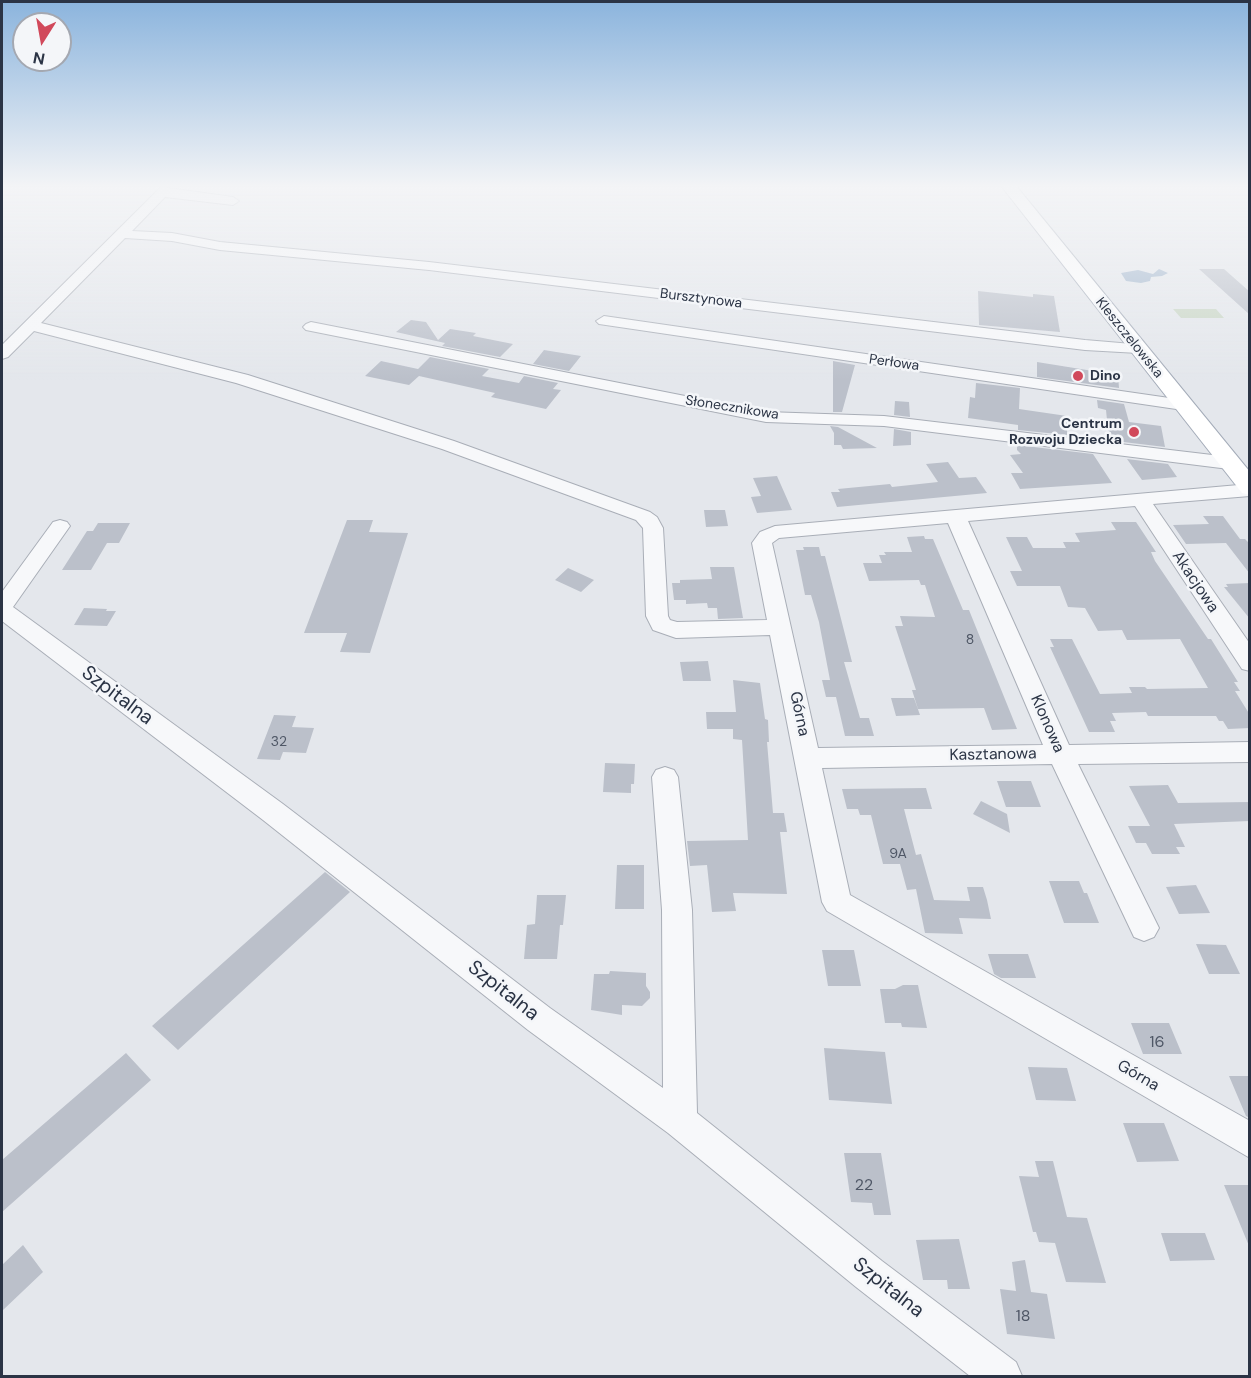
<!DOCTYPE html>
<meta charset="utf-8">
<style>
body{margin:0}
#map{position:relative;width:1251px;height:1378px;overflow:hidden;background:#e4e7ec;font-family:"DM Sans",sans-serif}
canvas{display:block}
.frame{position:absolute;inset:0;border:3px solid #2b3445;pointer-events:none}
.north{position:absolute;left:12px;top:12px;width:60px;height:60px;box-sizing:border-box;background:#f4f6f9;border:2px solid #a4a8b1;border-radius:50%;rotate:191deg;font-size:16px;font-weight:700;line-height:24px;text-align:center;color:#2b3445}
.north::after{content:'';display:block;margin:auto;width:21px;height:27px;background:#d1495b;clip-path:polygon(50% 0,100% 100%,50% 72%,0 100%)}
</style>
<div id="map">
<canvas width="1251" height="1378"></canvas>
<div class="frame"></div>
<div class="north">N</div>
</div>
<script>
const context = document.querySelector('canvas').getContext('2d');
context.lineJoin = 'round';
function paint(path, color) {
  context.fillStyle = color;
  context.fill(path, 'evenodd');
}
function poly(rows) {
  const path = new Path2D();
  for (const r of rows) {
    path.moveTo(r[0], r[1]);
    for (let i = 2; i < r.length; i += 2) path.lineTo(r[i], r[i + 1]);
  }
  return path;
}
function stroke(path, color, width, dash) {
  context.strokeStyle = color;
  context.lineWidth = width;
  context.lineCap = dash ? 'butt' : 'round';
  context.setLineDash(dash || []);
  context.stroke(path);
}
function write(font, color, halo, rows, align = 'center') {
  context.font = font + ' "DM Sans",sans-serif';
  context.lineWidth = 5;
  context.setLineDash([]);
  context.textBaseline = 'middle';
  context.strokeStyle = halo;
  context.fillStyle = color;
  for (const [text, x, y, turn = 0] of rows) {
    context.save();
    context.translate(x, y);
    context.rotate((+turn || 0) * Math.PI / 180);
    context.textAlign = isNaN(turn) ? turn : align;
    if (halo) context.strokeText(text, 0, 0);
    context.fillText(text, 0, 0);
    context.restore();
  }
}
const green = poly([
 [1173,309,1216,309,1224,318,1181,318]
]);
const water = poly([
 [1159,269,1168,273,1162,276,1151,277,1150,281,1141,283,1126,281,1121,273,1138,270,1153,274]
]);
const building = poly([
 [1199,269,1224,269,1250,292,1250,315],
 [978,291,1033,297,1033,294,1054,296,1060,332,979,325],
 [411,320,426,322,438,340,450,329,476,333,473,336,513,344,500,357,442,346,445,343,396,332],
 [544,350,581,356,569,371,533,364],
 [430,357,489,369,482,376,519,383,524,376,558,383,553,389,561,390,546,409,491,397,495,393,419,376,409,385,365,376,381,361,418,369],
 [833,361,855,365,842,412,833,412],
 [1037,362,1118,375,1119,388,1037,377],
 [976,383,1020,388,1019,409,1067,416,1067,435,1018,430,1018,425,968,418,970,397,975,398],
 [1097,400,1124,404,1129,422,1161,426,1165,447,1115,441,1108,430,1106,410,1098,408],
 [895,401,909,402,910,417,894,415],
 [830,426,838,427,877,448,843,449,841,445,834,445,834,433],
 [894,429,911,432,911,445,893,446],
 [1017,445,1093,454,1112,483,1020,489,1011,473,1023,473,1010,455,1021,454,1017,450],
 [1127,459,1168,464,1177,477,1142,480],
 [948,462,959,478,976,477,987,493,837,507,831,492,840,492,838,489,890,484,892,487,938,482,926,464],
 [777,476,792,510,757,513,751,497,761,496,753,478],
 [704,510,725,510,728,526,706,527],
 [1203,516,1223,516,1240,539,1245,539,1250,544,1250,574,1226,543,1186,544,1173,525,1209,524],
 [347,520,373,520,369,532,408,533,370,653,340,652,347,633,304,633],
 [1111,522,1136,522,1156,552,1151,552,1155,561,1208,639,1211,639,1238,682,1234,682,1240,691,1235,691,1250,715,1250,728,1228,729,1223,721,1219,721,1216,716,1148,716,1146,712,1112,713,1116,721,1110,721,1115,732,1089,732,1050,647,1054,647,1050,639,1072,639,1100,694,1132,693,1129,687,1145,687,1147,689,1208,688,1180,639,1127,640,1122,630,1098,631,1085,608,1068,607,1060,586,1017,586,1010,571,1022,571,1006,537,1027,537,1033,548,1066,548,1063,542,1080,542,1075,533,1116,530],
 [98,523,130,523,119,543,107,543,91,570,62,570,87,531,93,531],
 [924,536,925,539,933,539,963,610,969,610,1017,729,992,730,984,708,918,709,912,690,916,690,895,626,903,626,900,616,935,617,925,585,921,585,919,580,869,581,863,563,882,563,879,555,886,555,884,552,912,552,907,537],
 [803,547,819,547,821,556,825,556,852,662,844,662,860,718,869,718,874,736,845,736,836,697,826,697,822,680,830,680,819,622,811,595,805,595,796,550,804,550],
 [710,567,734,567,743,618,718,619,717,608,708,608,707,603,686,604,686,600,674,600,672,583,680,583,680,580,712,579],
 [568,568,594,580,581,592,555,580],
 [1250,583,1250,619,1224,587,1228,587,1226,584],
 [84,608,107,609,106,611,116,611,107,626,74,625],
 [708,661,711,681,683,681,680,662],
 [733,680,760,683,765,719,768,720,769,742,767,742,773,813,784,813,787,832,780,832,787,894,733,893,736,911,712,912,707,865,690,866,687,841,748,840,742,740,733,739,733,729,707,729,706,712,736,712],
 [891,698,914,698,920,715,896,716],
 [274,715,296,716,292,727,314,728,306,753,283,752,280,760,257,759],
 [605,763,635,764,634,784,631,784,631,793,603,792],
 [997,781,1031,781,1041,807,1006,807],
 [1168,785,1178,803,1250,802,1250,821,1174,824,1185,847,1176,847,1180,854,1152,854,1146,843,1136,843,1128,826,1150,826,1129,786],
 [926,788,932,809,904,809,916,855,921,854,934,900,970,901,967,887,983,887,987,900,991,919,959,918,963,934,925,933,916,889,907,890,900,864,883,864,871,815,860,815,858,809,847,809,842,789],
 [981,801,1007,814,1010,833,973,814],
 [617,865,644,865,644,909,615,909],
 [325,872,350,892,178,1050,152,1026],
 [1049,881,1079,881,1084,893,1087,893,1099,923,1064,923],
 [1196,885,1210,913,1179,914,1166,887],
 [537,895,566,895,563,925,560,925,557,959,524,959,527,925,535,924],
 [1196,944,1226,945,1240,974,1209,974],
 [822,950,854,950,861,986,828,986],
 [988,954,1028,954,1036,978,1001,978,994,974],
 [610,971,646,973,646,986,650,992,650,998,642,1006,622,1005,622,1015,591,1010,594,974,609,974],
 [903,985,918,985,927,1028,902,1027,901,1023,885,1023,880,989,895,989],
 [1131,1023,1169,1023,1182,1054,1143,1054],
 [824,1048,885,1052,892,1104,829,1100],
 [126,1053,151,1080,2,1212,2,1160],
 [1028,1067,1067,1068,1076,1101,1036,1100],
 [1229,1076,1250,1076,1250,1118,1246,1116],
 [1123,1123,1164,1123,1179,1161,1137,1162],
 [844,1153,881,1153,891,1215,874,1215,872,1203,851,1202],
 [1035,1161,1053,1161,1067,1217,1087,1218,1106,1283,1066,1282,1055,1243,1039,1242,1036,1232,1033,1232,1019,1176,1039,1177],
 [1224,1185,1250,1185,1250,1246,1249,1246],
 [1161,1233,1205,1233,1215,1260,1170,1261],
 [959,1239,970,1289,948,1289,947,1280,923,1280,916,1240],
 [23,1245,43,1272,2,1311,2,1265],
 [1025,1260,1031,1292,1047,1294,1055,1339,1007,1334,1000,1289,1016,1291,1012,1262]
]);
const minor = poly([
 [161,187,233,197,239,201,233,205,165,197,132,231,172,233,220,242,429,262,1085,340,1144,345,1146,348,1138,353,1085,350,429,270,220,250,172,241,125,238,41,323,248,375,454,441,650,512,657,517,663,528,668,616,670,620,677,622,767,620,752,543,760,532,775,526,1250,484,1250,496,1153,504,1250,644,1250,671,1242,669,1135,506,968,521,1069,745,1250,742,1250,762,1078,764,1159,928,1154,937,1144,941,1134,937,1052,764,822,768,850,895,1250,1121,1250,1158,827,911,822,902,770,635,676,638,653,630,646,616,643,528,636,520,442,449,236,383,34,331,8,357,2,359,2,345,161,187],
 [948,523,1043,745,818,748,772,543,779,538,948,523],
 [604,316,1183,400,1189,401,1192,405,1189,409,1183,410,599,324,596,321,604,316],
 [311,322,766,412,884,416,1229,457,1236,459,1238,463,1236,467,1229,469,884,426,766,422,306,330,303,327,306,324,311,322],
 [60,520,67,522,70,526,13,607,283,804,550,1008,663,1088,662,910,652,777,656,770,665,767,674,770,678,777,692,910,697,1113,882,1261,1016,1362,1022,1376,970,1376,856,1287,668,1133,528,1030,263,820,2,621,2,592,53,522,60,520]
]);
const major = poly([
 [1002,187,1017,187,1250,472,1250,495,1242,493,1002,187]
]);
const markers = [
 [1078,376,6,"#d1495b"],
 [1134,432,6,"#d1495b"]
];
const farStreetnames = [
 ["Bursztynowa",701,299,7],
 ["Kleszczelowska",1129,338,51],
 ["Perłowa",894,363,8],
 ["Słonecznikowa",732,408,9]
];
const farPoinames = [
 ["Dino",1090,376],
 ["Centrum",1122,424,"right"],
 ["Rozwoju Dziecka",1122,440,"right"]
];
const numberNames = [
 ["8",970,640],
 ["32",279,742],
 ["9A",898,854]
];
const streetNames = [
 ["Akacjowa",1195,582,56],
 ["Górna",799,714,78],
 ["Klonowa",1047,724,66],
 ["Kasztanowa",993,755,-1],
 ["Górna",1138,1076,30]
];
const nearNumbernames = [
 ["16",1157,1043],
 ["22",864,1186],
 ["18",1023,1317]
];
const nearStreetnames = [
 ["Szpitalna",117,696,37],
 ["Szpitalna",503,991,38],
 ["Szpitalna",888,1288,38]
];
paint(green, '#c9d6c5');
paint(water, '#9fb4cc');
paint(building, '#bbc0ca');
stroke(minor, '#a9aeb7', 2);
stroke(major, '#a3abb8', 2);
paint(minor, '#f7f8fa');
paint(major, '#fff');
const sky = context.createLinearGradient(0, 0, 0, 380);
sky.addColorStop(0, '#8bb4dd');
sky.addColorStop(0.49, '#f3f4f6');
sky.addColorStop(1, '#f3f4f600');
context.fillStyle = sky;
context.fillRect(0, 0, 1251, 380);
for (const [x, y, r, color] of markers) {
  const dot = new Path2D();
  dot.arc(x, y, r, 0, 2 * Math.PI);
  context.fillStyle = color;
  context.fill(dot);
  stroke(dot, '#f4f6f9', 2);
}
write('14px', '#2b3445', '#f4f6f9', farStreetnames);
write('bold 14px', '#2b3445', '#f4f6f9', farPoinames, 'left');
write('14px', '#4f5766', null, numberNames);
write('16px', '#2b3445', '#f4f6f9', streetNames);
write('16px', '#4f5766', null, nearNumbernames);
write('20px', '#2b3445', '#f4f6f9', nearStreetnames);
</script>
